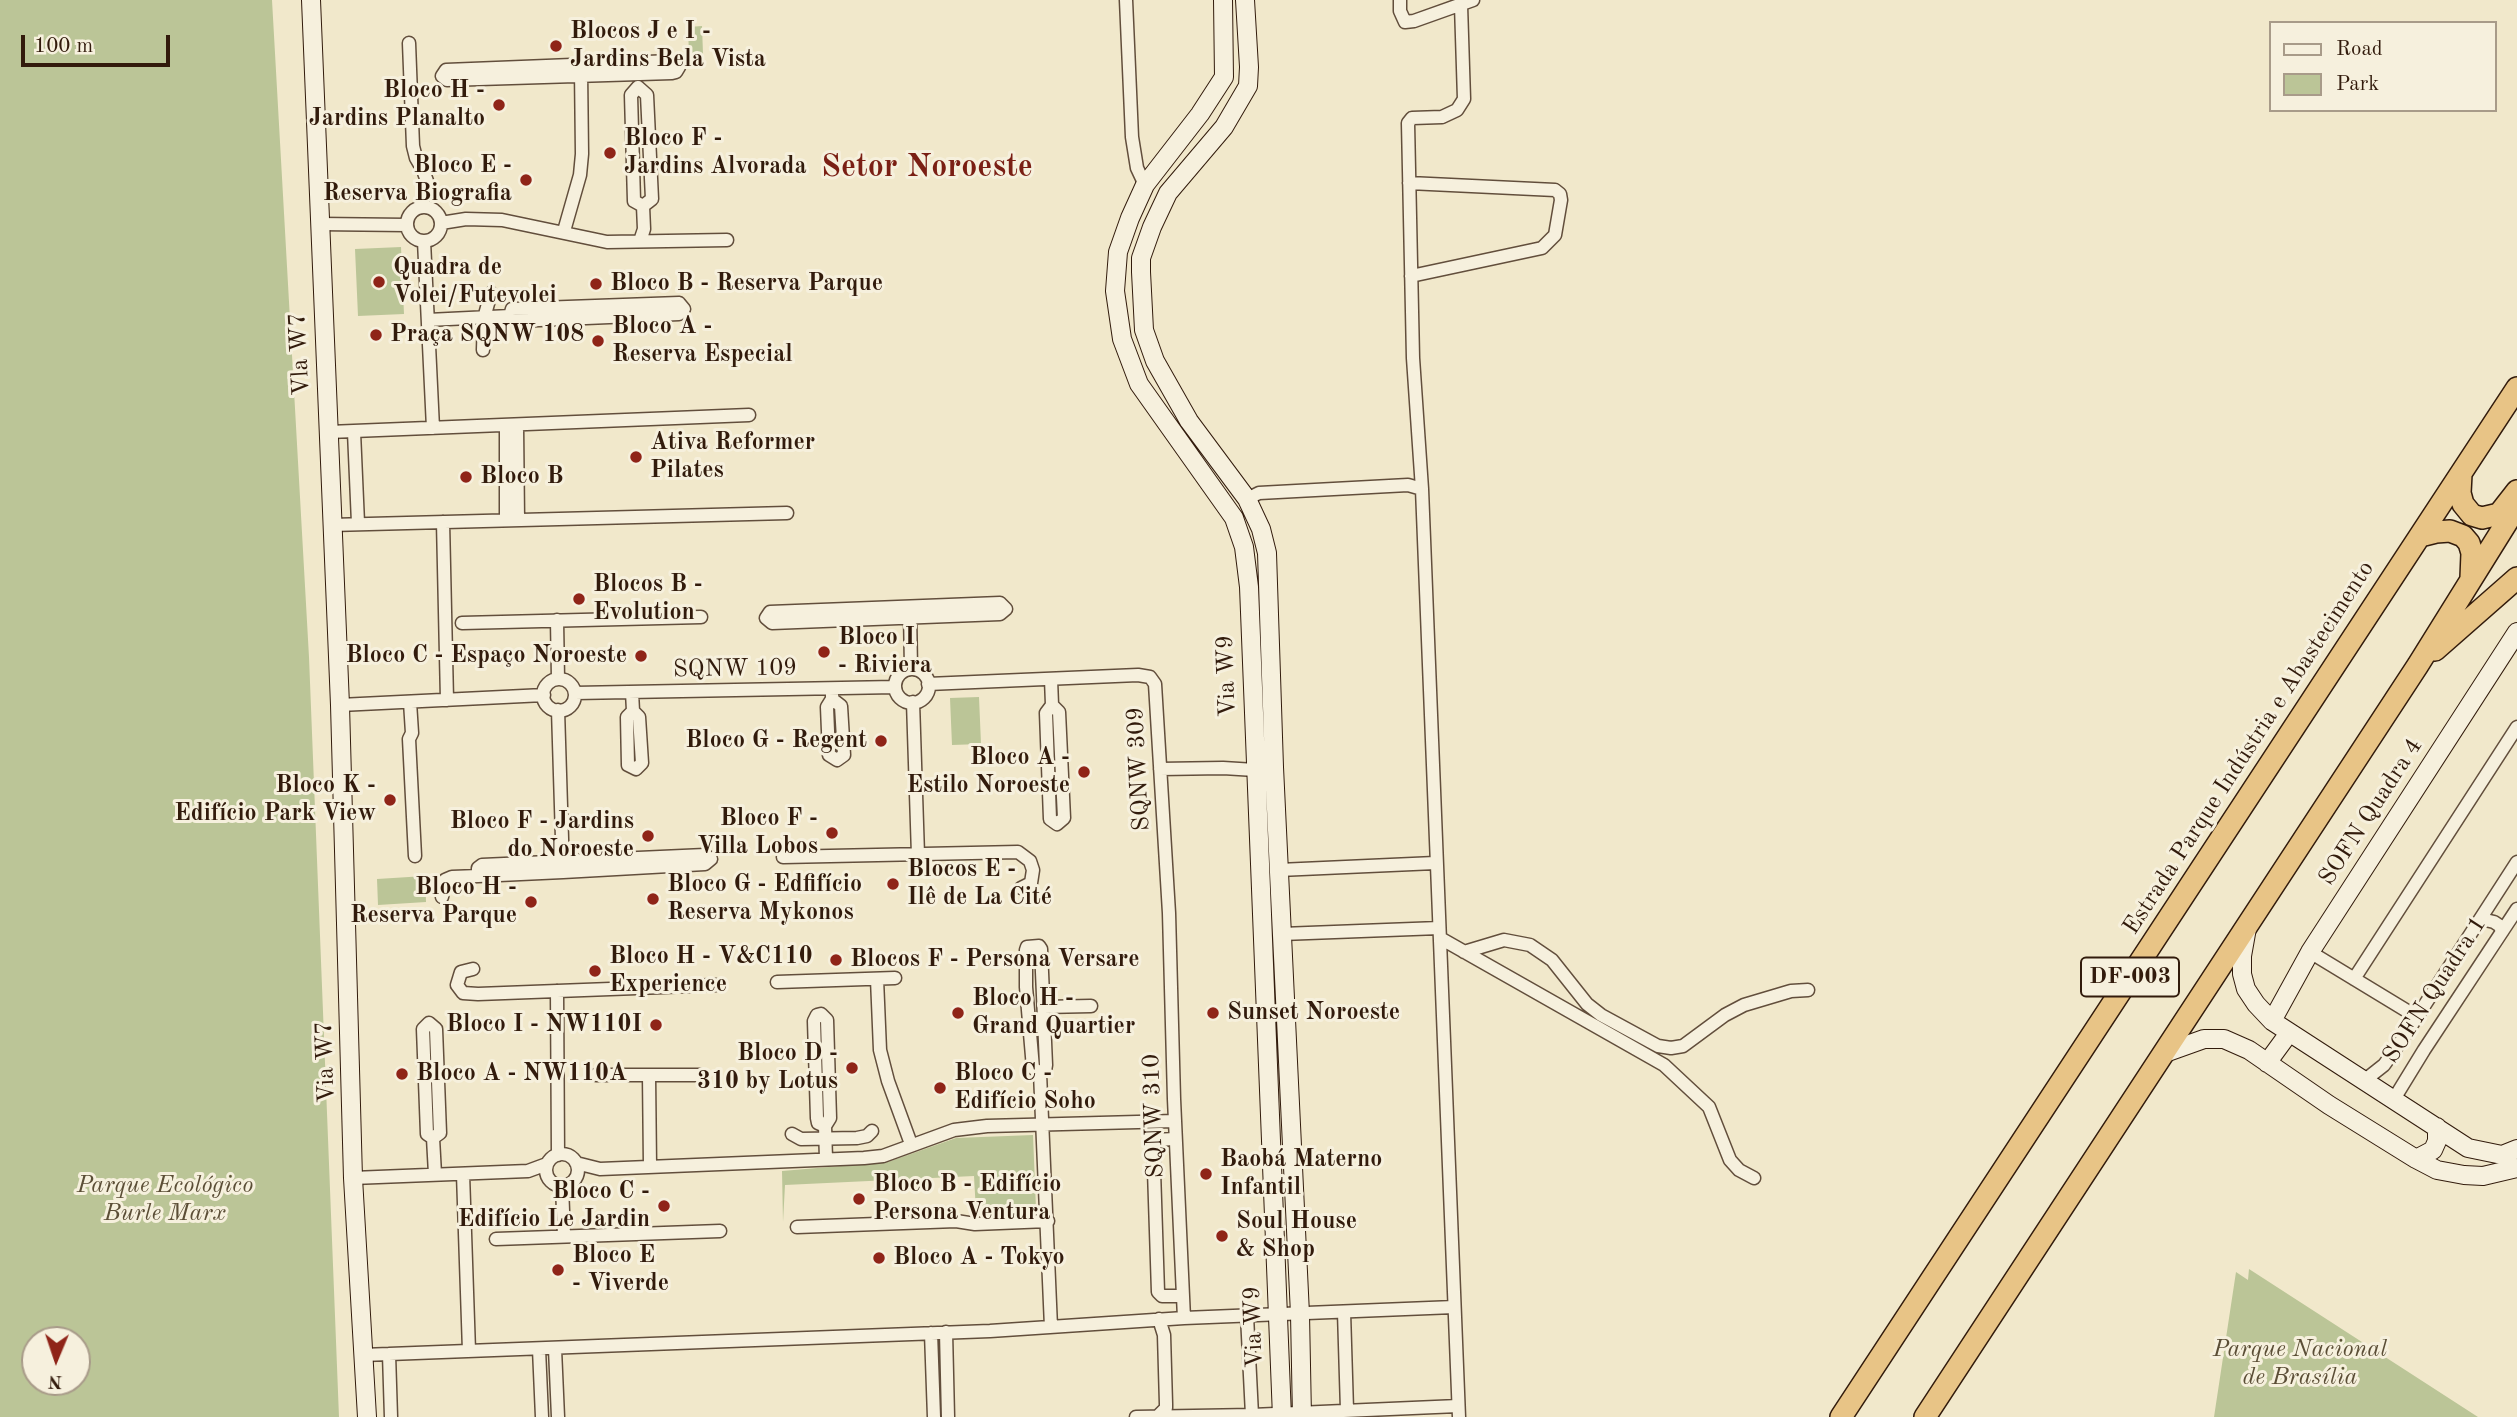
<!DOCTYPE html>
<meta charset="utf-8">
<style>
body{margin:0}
#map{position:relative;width:2517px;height:1417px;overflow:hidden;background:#f1e8cb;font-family:"Old Standard TT",serif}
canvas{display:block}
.legend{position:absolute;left:2269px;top:21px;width:228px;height:91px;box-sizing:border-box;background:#f6f0dd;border:2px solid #a89b89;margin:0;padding:9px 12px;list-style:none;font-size:21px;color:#321b0c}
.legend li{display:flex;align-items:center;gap:14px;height:35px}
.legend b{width:35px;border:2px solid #a89b89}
.north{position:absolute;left:21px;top:1326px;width:70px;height:70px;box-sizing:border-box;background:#f6f0dd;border:2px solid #a89b89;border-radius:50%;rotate:182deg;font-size:19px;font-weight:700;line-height:28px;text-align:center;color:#321b0c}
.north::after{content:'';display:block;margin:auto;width:24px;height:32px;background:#8f2418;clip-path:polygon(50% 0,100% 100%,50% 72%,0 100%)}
.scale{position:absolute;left:21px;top:35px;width:149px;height:32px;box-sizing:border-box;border:4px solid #321b0c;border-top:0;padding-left:9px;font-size:21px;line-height:24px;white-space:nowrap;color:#321b0c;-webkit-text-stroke:5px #f6f0dd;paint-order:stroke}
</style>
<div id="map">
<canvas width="2517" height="1417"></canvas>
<ul class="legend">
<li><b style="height:9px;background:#f6f0dd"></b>Road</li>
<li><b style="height:19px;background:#bbc597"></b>Park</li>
</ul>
<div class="north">N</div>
<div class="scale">100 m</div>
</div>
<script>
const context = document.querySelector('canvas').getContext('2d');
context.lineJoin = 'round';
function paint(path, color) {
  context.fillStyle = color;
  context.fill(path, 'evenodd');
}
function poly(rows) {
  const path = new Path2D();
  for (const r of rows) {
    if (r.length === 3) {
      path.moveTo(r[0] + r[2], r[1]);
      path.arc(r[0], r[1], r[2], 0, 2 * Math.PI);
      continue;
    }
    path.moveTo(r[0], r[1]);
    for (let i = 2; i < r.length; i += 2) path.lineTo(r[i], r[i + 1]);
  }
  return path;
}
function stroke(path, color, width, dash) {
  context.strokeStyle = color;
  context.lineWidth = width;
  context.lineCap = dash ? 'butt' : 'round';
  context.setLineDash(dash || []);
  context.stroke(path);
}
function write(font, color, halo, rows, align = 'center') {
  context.font = font + ' "Old Standard TT",serif';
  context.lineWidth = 6;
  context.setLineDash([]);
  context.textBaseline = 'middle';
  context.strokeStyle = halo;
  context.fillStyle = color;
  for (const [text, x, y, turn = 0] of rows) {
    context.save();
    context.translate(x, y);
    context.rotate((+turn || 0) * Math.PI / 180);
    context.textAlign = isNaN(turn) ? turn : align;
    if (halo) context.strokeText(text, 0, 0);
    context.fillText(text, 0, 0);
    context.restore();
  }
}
const green = poly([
 [0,0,272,0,309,657,339,1417,0,1417],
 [35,1340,77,1340,77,1382,35,1382],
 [702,26,703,54,689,55,688,27],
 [401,247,404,314,358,316,355,249],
 [979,697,981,744,952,745,950,698],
 [425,876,426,902,378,905,377,879],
 [1033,1135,1036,1209,976,1212,974,1176,785,1185,783,1222,782,1171,888,1162,956,1138],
 [2249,1269,2478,1417,2214,1417,2236,1272,2248,1280]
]);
const street = poly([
 [1126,0,1132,137,1137,168,1145,185],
 [1400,0,1400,11,1405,22,1414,21,1473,0],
 [409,43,413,146,416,158,423,170,427,181,420,207],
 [672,61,677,62,679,67,676,72,672,73,447,80,442,76,446,70,672,61],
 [638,87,647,95,652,199,643,206,634,201,631,95,638,87],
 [1409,183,1555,190,1560,194,1561,200,1555,235,1542,248,1411,276],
 [424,224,17],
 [441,223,466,219,502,220,607,242,727,240],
 [319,224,407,225],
 [564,231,580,175,582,154,581,70],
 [424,241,433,428],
 [640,241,644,229,643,206],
 [679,303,684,309,679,314,516,321,510,316,512,309,679,303],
 [428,320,510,316],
 [483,350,484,318,491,293],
 [517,425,518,520],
 [506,426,506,520],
 [329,432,749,415],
 [354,432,358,523],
 [1247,499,1259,493,1408,485,1422,489],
 [443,522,447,700],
 [331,525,787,513],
 [1000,603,1006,609,1000,614,772,623,766,618,770,612,1000,603],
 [910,611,911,669],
 [557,620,558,679],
 [462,623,701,617],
 [912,686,17],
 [1051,679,1052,705,1046,713,1050,819,1057,824,1064,818,1059,712,1052,705],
 [559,695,16],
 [928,684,1138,675,1150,677,1155,684,1169,913,1174,1099,1184,1318],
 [832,689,832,699,827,707,829,755,837,760,844,755,841,706,832,699],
 [632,692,633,711,639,717,642,763,636,769,628,765,627,717,633,711],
 [575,693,895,687],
 [410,702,412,733,409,739,415,856],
 [913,702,918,855],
 [340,705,544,695],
 [558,710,563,871],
 [1160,769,1223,768,1255,770],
 [783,857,1018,852,1030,861,1033,870,1031,883,1021,888],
 [1279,870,1435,863],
 [442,897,445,880,452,877,478,876,563,872,705,864,711,859,705,855,482,865,478,868,478,876],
 [2481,919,2494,922,2500,926,2502,932],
 [1282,934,1439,928],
 [1440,938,1664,1065,1709,1107,1730,1160,1739,1170,1754,1178],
 [1464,952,1504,940,1530,945,1552,960,1587,1004,1601,1015,1658,1046,1671,1048,1683,1046,1725,1015,1744,1005,1791,991,1808,990],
 [2310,952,2417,1017],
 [473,969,461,972,457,985,463,993,478,994,716,985],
 [877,979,880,1050,888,1081,911,1144],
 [2354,979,2517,727],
 [777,982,895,978],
 [557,991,558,1155],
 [1044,1007,1091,1006],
 [1040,1073,1033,1068,1026,987,1026,950,1027,947,1039,946,1041,949,1046,1065,1045,1071,1040,1073,1051,1327],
 [596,1075,700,1075],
 [649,1075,650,1166],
 [2365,1080,2384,1065,2404,1037,2517,862],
 [2394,1099,2424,1050,2517,909],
 [825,1126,818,1123,817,1118,814,1021,817,1015,821,1014,827,1020,830,1118,825,1126,826,1159],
 [792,1134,801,1139,857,1138,867,1136,872,1131],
 [433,1138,440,1133,436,1029,429,1023,423,1029,427,1134,433,1138,435,1174],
 [1175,1139,1153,1140,1158,1292,1162,1296,1182,1296],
 [562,1170,16],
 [576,1163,600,1169,864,1158,883,1156,954,1130,987,1126,1175,1121],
 [463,1174,469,1351],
 [353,1178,528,1171,547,1164],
 [562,1186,564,1236],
 [797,1227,956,1221,975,1224,1048,1221],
 [496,1239,720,1231],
 [1344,1312,1347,1410],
 [1247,1316,1252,1415],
 [946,1332,948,1417],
 [931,1333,934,1417],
 [539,1349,542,1417],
 [555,1349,558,1417],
 [389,1354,391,1417],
 [363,1355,990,1331,1184,1318,1454,1307],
 [1159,1415,1166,1408,1166,1404,1164,1335,1159,1319],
 [1136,1417,1252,1415,1458,1406],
 [1459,1417,1422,489,1413,358,1408,123,1412,118,1442,117,1457,110,1464,99,1461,5]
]);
const secondary = poly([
 [311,0,340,705,353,1178,367,1417],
 [1223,0,1224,77,1200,114,1145,185,1130,218,1118,252,1115,291,1122,339,1139,384,1234,518,1244,547,1249,587,1282,1417],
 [1245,0,1249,67,1248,86,1224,127,1168,193,1152,227,1141,258,1141,272,1144,330,1155,361,1189,421,1247,499,1261,529,1267,553,1274,767,1300,1314,1302,1417],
 [2247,928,2242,956,2242,974,2246,989,2256,1004,2272,1021,2468,1148,2502,1155,2517,1149],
 [2272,1021,2310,952,2517,632],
 [2162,1054,2204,1039,2224,1039,2249,1050,2329,1105,2416,1159,2437,1170,2464,1175,2483,1176,2517,1168],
 [2267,1063,2289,1033],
 [2416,1159,2433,1150,2437,1141,2437,1127]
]);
const highway = poly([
 [2461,474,2460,493,2463,504,2472,515,2482,518,2499,514,2517,491],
 [2420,536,2436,532,2450,531,2463,536,2469,543,2472,553,2471,578],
 [2435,650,2517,578],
 [1841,1417,2517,388],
 [1925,1417,2418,665,2517,506]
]);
const markers = [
 [556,46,7,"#8f2418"],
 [499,105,7,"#8f2418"],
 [610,153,7,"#8f2418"],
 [526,180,7,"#8f2418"],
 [379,282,7,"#8f2418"],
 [596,284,7,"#8f2418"],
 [376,335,7,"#8f2418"],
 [598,341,7,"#8f2418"],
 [636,457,7,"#8f2418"],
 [466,477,7,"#8f2418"],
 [579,599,7,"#8f2418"],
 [824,652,7,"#8f2418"],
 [641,656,7,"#8f2418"],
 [881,741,7,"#8f2418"],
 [1084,772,7,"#8f2418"],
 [390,800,7,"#8f2418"],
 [832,833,7,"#8f2418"],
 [648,836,7,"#8f2418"],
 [893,884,7,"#8f2418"],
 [653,899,7,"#8f2418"],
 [531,902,7,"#8f2418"],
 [836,960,7,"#8f2418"],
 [595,971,7,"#8f2418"],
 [958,1013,7,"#8f2418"],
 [1213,1013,7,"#8f2418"],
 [656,1025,7,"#8f2418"],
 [852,1068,7,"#8f2418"],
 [402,1074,7,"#8f2418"],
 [940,1088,7,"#8f2418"],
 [1206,1174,7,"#8f2418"],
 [859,1199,7,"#8f2418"],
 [664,1206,7,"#8f2418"],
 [1222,1236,7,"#8f2418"],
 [879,1258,7,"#8f2418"],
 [558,1270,7,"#8f2418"]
];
const shields = [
 [2130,977,98]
];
const shieldNames = [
 ["DF-003",2130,977]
];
const poiNames = [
 ["Blocos J e I -",570,32],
 ["Jardins Bela Vista",570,60],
 ["Bloco H -",485,91,"right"],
 ["Jardins Planalto",485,119,"right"],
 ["Bloco F -",624,139],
 ["Jardins Alvorada",624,167],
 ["Bloco E -",512,166,"right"],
 ["Reserva Biografia",512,194,"right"],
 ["Quadra de",393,268],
 ["Volei/Futevolei",393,296],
 ["Bloco B - Reserva Parque",610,284],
 ["Bloco A -",612,327],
 ["Reserva Especial",612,355],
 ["Praça SQNW 108",390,335],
 ["Ativa Reformer",650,443],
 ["Pilates",650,471],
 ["Bloco B",480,477],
 ["Blocos B -",593,585],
 ["Evolution",593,613],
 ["Bloco I",838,638],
 ["- Riviera",838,666],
 ["Bloco C - Espaço Noroeste",627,656,"right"],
 ["Bloco G - Regent",867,741,"right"],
 ["Bloco A -",1070,758,"right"],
 ["Estilo Noroeste",1070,786,"right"],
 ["Bloco K -",376,786,"right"],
 ["Edifício Park View",376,814,"right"],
 ["Bloco F -",818,819,"right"],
 ["Villa Lobos",818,847,"right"],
 ["Bloco F - Jardins",634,822,"right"],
 ["do Noroeste",634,850,"right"],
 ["Blocos E -",907,870],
 ["Ilê de La Cité",907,898],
 ["Bloco G - Edfifício",667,885],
 ["Reserva Mykonos",667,913],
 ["Bloco H -",517,888,"right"],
 ["Reserva Parque",517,916,"right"],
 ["Bloco H - V&C110",609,957],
 ["Experience",609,985],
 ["Blocos F - Persona Versare",850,960],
 ["Bloco H -",972,999],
 ["Grand Quartier",972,1027],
 ["Sunset Noroeste",1227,1013],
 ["Bloco I - NW110I",642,1025,"right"],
 ["Bloco D -",838,1054,"right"],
 ["310 by Lotus",838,1082,"right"],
 ["Bloco A - NW110A",416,1074],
 ["Bloco C -",954,1074],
 ["Edifício Soho",954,1102],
 ["Baobá Materno",1220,1160],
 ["Infantil",1220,1188],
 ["Bloco B - Edifício",873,1185],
 ["Persona Ventura",873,1213],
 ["Bloco C -",650,1192,"right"],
 ["Edifício Le Jardin",650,1220,"right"],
 ["Soul House",1236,1222],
 ["& Shop",1236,1250],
 ["Bloco E",572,1256],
 ["- Viverde",572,1284],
 ["Bloco A - Tokyo",893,1258]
];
const streetNames = [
 ["Vla W7",300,354,-93],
 ["SQNW 109",735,669,-1],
 ["Via W9",1227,676,-92],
 ["Estrada Parque Indústria e Abastecimento",2249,748,-57],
 ["SQNW 309",1139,769,-93],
 ["SOFN Quadra 4",2371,812,-57],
 ["SOFN Quadra 1",2435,990,-57],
 ["Via W7",326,1062,-92],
 ["SQNW 310",1154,1116,-92],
 ["Via W9",1254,1327,-92]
];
const parkNames = [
 ["Parque Ecológico",165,1186],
 ["Burle Marx",165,1214],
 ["Parque Nacional",2300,1350],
 ["de Brasília",2300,1378]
];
const districtNames = [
 ["Setor Noroeste",927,168]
];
paint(green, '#bbc597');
stroke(street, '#624e3c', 15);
stroke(secondary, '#321b0c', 20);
stroke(highway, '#321b0c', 24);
stroke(street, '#f6f0dd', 12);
stroke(secondary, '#f6f0dd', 18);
stroke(highway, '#e8c486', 21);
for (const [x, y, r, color] of markers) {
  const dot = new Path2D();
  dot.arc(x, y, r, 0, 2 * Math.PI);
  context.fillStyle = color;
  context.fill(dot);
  stroke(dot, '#f6f0dd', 2.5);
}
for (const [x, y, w] of shields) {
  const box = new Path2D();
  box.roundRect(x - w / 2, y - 19.5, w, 39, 5);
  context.fillStyle = '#f6f0dd';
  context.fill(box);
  stroke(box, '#321b0c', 2);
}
write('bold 23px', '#321b0c', null, shieldNames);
write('bold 24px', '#321b0c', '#f6f0dd', poiNames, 'left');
write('24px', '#321b0c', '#f6f0dd', streetNames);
write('italic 24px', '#5b4e36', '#f6f0dd', parkNames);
write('bold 32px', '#7a1f14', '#f6f0dd', districtNames);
</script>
